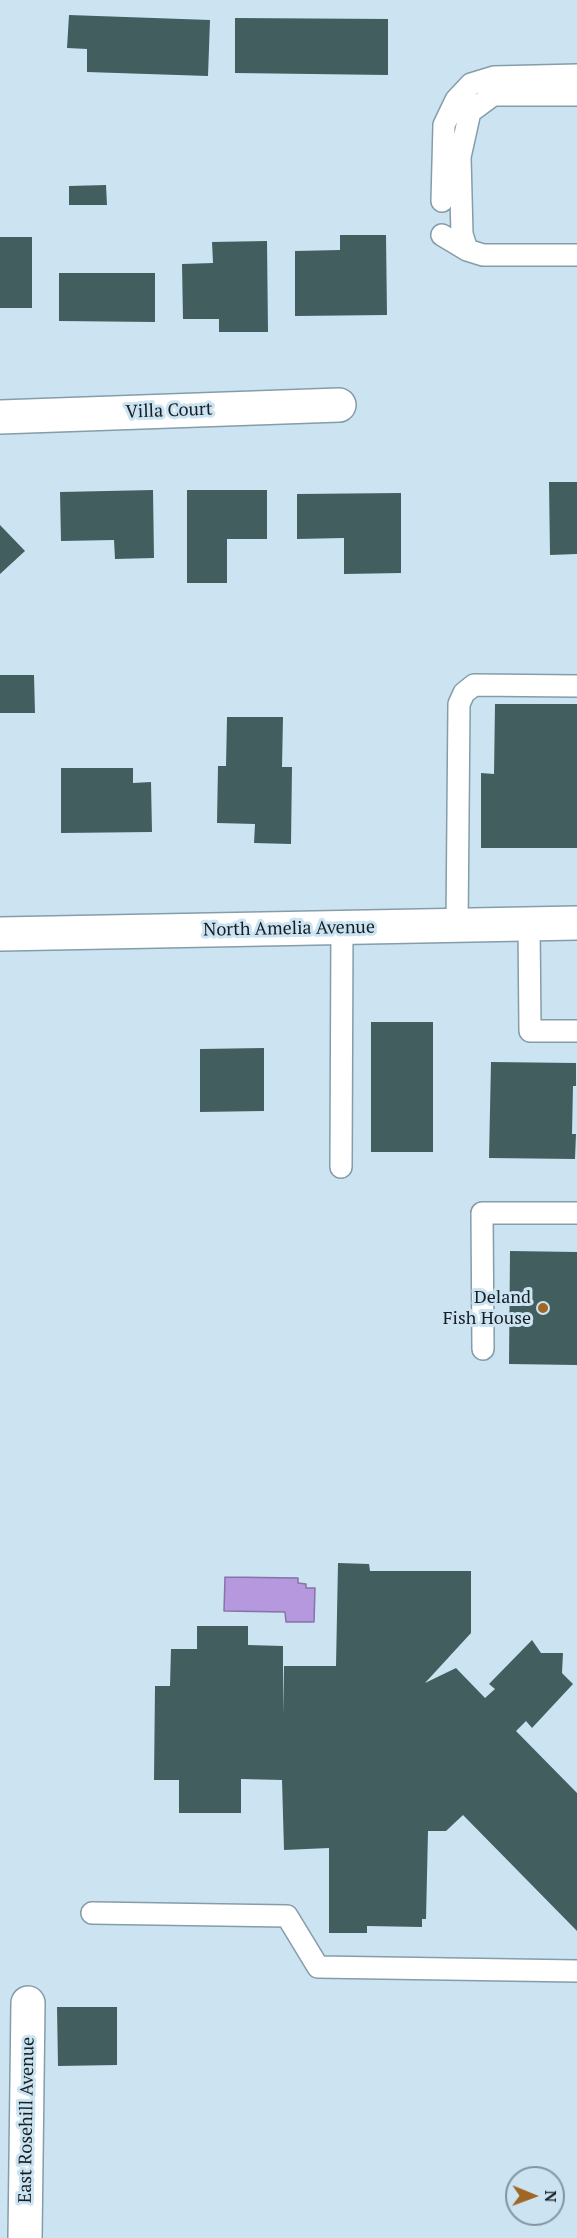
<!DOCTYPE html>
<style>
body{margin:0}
#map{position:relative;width:577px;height:2238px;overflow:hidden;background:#cce4f2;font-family:"PT Serif",serif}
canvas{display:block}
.north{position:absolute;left:505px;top:2166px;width:60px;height:60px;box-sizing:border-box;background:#cce4f2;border:2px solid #8395a0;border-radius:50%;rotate:91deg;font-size:16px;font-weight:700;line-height:24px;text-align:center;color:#161f24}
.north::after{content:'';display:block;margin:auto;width:21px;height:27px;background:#a06625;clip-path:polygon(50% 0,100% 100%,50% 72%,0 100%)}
</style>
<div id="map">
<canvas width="577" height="2238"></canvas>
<div class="north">N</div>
</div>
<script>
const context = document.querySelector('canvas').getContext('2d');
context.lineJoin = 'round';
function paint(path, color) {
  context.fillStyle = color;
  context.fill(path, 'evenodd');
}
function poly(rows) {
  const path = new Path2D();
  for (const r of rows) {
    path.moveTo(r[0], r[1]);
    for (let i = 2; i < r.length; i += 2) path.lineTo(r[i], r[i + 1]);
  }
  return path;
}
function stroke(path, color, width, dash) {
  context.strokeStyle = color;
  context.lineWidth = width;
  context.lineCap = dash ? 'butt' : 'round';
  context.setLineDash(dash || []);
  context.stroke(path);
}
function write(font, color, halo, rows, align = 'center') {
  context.font = font + ' "PT Serif",serif';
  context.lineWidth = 6;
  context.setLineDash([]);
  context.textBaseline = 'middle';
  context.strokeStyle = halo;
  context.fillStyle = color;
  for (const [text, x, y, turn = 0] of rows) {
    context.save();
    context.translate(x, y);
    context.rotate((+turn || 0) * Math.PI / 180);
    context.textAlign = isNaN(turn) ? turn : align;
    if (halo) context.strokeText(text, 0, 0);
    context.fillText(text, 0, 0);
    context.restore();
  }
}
const water = poly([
 [225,1577,298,1578,298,1583,306,1584,306,1588,315,1588,314,1622,286,1622,285,1612,224,1611,225,1577]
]);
const building = poly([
 [69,15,210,20,208,76,87,72,87,49,67,48],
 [235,18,388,19,388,75,235,73],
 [106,185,107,205,69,205,69,186],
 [340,235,386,235,387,315,295,316,295,251,340,250],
 [0,237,32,237,32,308,0,308],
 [267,241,268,332,219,332,219,319,183,319,182,264,213,263,212,242],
 [59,273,155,273,155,322,59,321],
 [549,482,577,482,577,554,550,555],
 [153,490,154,558,115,559,114,540,61,541,60,492],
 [187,490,267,490,267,539,227,539,227,583,187,583],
 [401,493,401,573,344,574,344,538,297,539,297,494],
 [0,525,25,551,0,574],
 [0,675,34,675,35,713,0,713],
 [495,704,577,704,577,848,481,848,481,773,494,774],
 [227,717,283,717,282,767,292,767,291,844,254,843,255,824,217,823,218,766,226,766],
 [61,768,133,768,133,783,151,782,152,832,61,833],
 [371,1022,433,1022,433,1152,371,1152],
 [264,1048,264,1111,200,1112,200,1049],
 [491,1062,576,1063,576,1086,573,1086,572,1134,576,1134,575,1159,489,1158],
 [510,1251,577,1252,577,1365,509,1364],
 [338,1563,369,1564,370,1571,471,1571,471,1633,425,1683,456,1668,485,1698,495,1689,489,1684,532,1640,541,1653,563,1653,562,1673,573,1684,532,1728,526,1721,516,1731,577,1793,577,1931,463,1815,446,1831,428,1831,426,1919,422,1919,422,1927,367,1926,367,1933,329,1933,329,1848,284,1850,282,1780,241,1779,241,1813,179,1813,179,1780,154,1780,155,1686,170,1686,171,1649,197,1649,197,1626,248,1626,248,1645,283,1646,283,1715,284,1666,336,1666],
 [57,2007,117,2007,117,2065,58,2066]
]);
const lane = poly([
 [577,95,493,95,470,112,460,157,462,234,467,250,483,255,577,255],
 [442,201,444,125,456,100,471,84,494,77,577,75],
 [442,235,467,250],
 [529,924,530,1031,577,1031],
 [457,926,459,704,464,693,474,685,577,686],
 [341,1167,342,928],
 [483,1349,482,1213,577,1213],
 [92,1913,287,1916,318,1967,577,1971]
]);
const street = poly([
 [0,417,339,405],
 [25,2238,28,2003]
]);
const secondary = poly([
 [0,934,577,923]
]);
const markers = [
 [543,1308,6,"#a06625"]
];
const streetNames = [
 ["Villa Court",169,411,-2],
 ["North Amelia Avenue",289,929,-1],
 ["East Rosehill Avenue",27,2120,-89]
];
const poiNames = [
 ["Deland",531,1298],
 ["Fish House",531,1319]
];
paint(water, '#b598de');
stroke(water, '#8574a6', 1.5);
paint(building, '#435e5f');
stroke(lane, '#859ca9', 24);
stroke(street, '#859ca9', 36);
stroke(secondary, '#859ca9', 36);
stroke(lane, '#fff', 21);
stroke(street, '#fff', 33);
stroke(secondary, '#fff', 33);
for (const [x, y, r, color] of markers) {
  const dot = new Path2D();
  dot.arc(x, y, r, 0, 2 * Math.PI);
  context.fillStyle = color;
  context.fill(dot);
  stroke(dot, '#cce4f2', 2);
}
write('18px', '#161f24', '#cce4f2', streetNames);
write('18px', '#161f24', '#cce4f2', poiNames, 'right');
</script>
